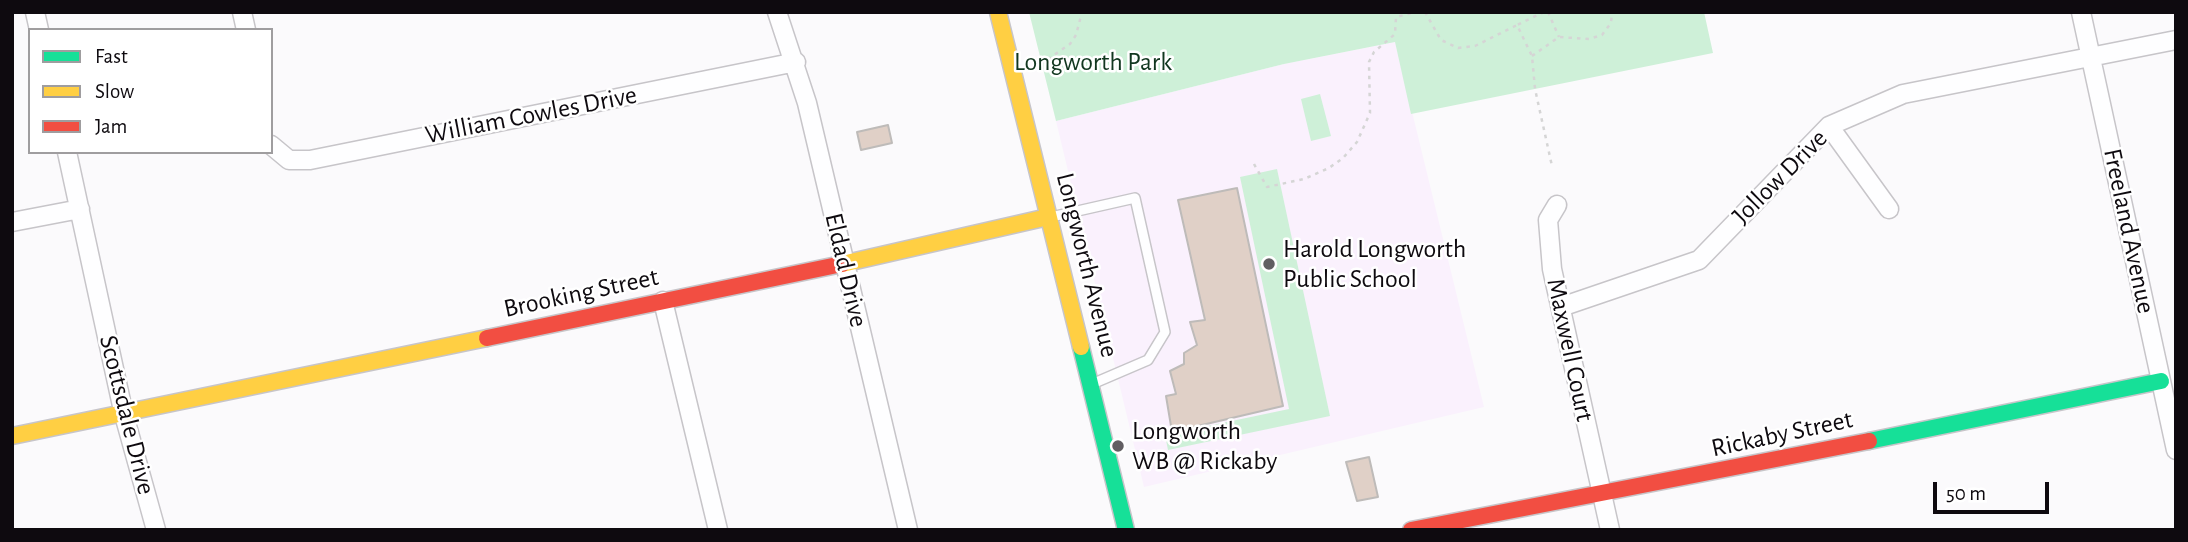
<!DOCTYPE html>
<style>
body{margin:0}
#map{position:relative;width:2188px;height:542px;overflow:hidden;background:#fbfafc;font-family:"Alegreya Sans",sans-serif}
canvas{display:block}
.frame{position:absolute;inset:0;border:14px solid #0e0a0f;pointer-events:none}
.legend{position:absolute;left:28px;top:28px;width:245px;height:126px;box-sizing:border-box;background:#fff;border:2px solid #9f9d9f;margin:0;padding:9px 12px;list-style:none;font-size:21px;color:#0e0a0f}
.legend li{display:flex;align-items:center;gap:14px;height:35px}
.legend b{width:35px;border:2px solid #9f9d9f}
.scale{position:absolute;left:1933px;top:482px;width:116px;height:32px;box-sizing:border-box;border:4px solid #0e0a0f;border-top:0;padding-left:9px;font-size:21px;line-height:24px;white-space:nowrap;color:#0e0a0f;-webkit-text-stroke:5px #fff;paint-order:stroke}
</style>
<div id="map">
<canvas width="2188" height="542"></canvas>
<div class="frame"></div>
<ul class="legend">
<li><b style="height:9px;background:#16e098"></b>Fast</li>
<li><b style="height:9px;background:#ffcf43"></b>Slow</li>
<li><b style="height:9px;background:#f24e42"></b>Jam</li>
</ul>
<div class="scale">50 m</div>
</div>
<script>
const context = document.querySelector('canvas').getContext('2d');
context.lineJoin = 'round';
function paint(path, color) {
  context.fillStyle = color;
  context.fill(path, 'evenodd');
}
function poly(rows) {
  const path = new Path2D();
  for (const r of rows) {
    path.moveTo(r[0], r[1]);
    for (let i = 2; i < r.length; i += 2) path.lineTo(r[i], r[i + 1]);
  }
  return path;
}
function stroke(path, color, width, dash) {
  context.strokeStyle = color;
  context.lineWidth = width;
  context.lineCap = dash ? 'butt' : 'round';
  context.setLineDash(dash || []);
  context.stroke(path);
}
function write(font, color, halo, rows, align = 'center') {
  context.font = font + ' "Alegreya Sans",sans-serif';
  context.lineWidth = 5;
  context.setLineDash([]);
  context.textBaseline = 'middle';
  context.strokeStyle = halo;
  context.fillStyle = color;
  for (const [text, x, y, turn = 0] of rows) {
    context.save();
    context.translate(x, y);
    context.rotate((+turn || 0) * Math.PI / 180);
    context.textAlign = isNaN(turn) ? turn : align;
    if (halo) context.strokeText(text, 0, 0);
    context.fillText(text, 0, 0);
    context.restore();
  }
}
const built = poly([
 [1395,42,1484,407,1144,487,1056,121,1284,64]
]);
const green = poly([
 [1029,12,1704,12,1713,53,1411,114,1395,42,1284,64,1056,121],
 [1320,94,1331,136,1311,141,1301,99],
 [1277,169,1330,416,1168,450,1165,435,1289,409,1240,177]
]);
const building = poly([
 [888,125,892,143,861,150,857,132,888,125],
 [1237,188,1283,406,1172,432,1166,396,1176,394,1170,371,1184,364,1184,353,1197,345,1190,322,1205,320,1178,200,1237,188],
 [1369,457,1378,497,1357,501,1346,462,1369,457]
]);
const path = poly([
 [1425,12,1441,40,1458,48,1475,46,1517,25],
 [1544,12,1517,25,1532,56,1535,89,1552,166],
 [1548,12,1559,37],
 [1532,56,1559,37,1589,39,1602,35,1611,23,1612,12],
 [1041,64,1070,44,1076,35,1082,12],
 [1254,164,1267,187,1304,179,1329,168,1343,158,1357,142,1370,113,1369,62,1374,52,1395,34,1396,17,1416,12]
]);
const lane = poly([
 [1051,217,1135,198,1165,332,1148,360,1092,384]
]);
const street = poly([
 [35,12,39,30],
 [242,12,246,30],
 [777,12,807,103,908,530],
 [2081,12,2176,450],
 [1829,126,1889,209],
 [271,145,289,160,310,160,796,62],
 [67,152,124,415,156,530],
 [1557,205,1548,220,1552,269,1610,530],
 [12,222,80,209],
 [663,301,718,530],
 [1561,307,1699,260,1829,126,1903,94,2176,40]
]);
const fast = poly([
 [1081,347,1126,530],
 [1869,441,2161,381]
]);
const slow = poly([
 [998,12,1081,347],
 [842,264,1048,217],
 [12,436,487,338]
]);
const jam = poly([
 [487,338,842,264],
 [1411,530,1869,441]
]);
const markers = [
 [1269,264,7,"#615e62"],
 [1118,446,7,"#615e62"]
];
const parkNames = [
 ["Longworth Park",1093,62]
];
const streetNames = [
 ["William Cowles Drive",531,115,-11],
 ["Jollow Drive",1780,177,-45],
 ["Freeland Avenue",2129,231,78],
 ["Longworth Avenue",1087,265,76],
 ["Eldad Drive",846,270,77],
 ["Brooking Street",581,293,-12],
 ["Maxwell Court",1570,350,78],
 ["Scottsdale Drive",127,415,76],
 ["Rickaby Street",1782,434,-12]
];
const poiNames = [
 ["Harold Longworth",1283,249],
 ["Public School",1283,279],
 ["Longworth",1132,431],
 ["WB @ Rickaby",1132,461]
];
paint(built, '#faf1fd');
paint(green, '#cef0d8');
paint(building, '#e0d0c7');
stroke(building, '#bebbb9', 2);
stroke(lane, '#c7c5c9', 12);
stroke(street, '#c7c5c9', 21);
stroke(fast, '#c7c5c9', 19);
stroke(slow, '#c7c5c9', 19);
stroke(jam, '#c7c5c9', 19);
stroke(path, '#d5d5d5', 2.5, [3.5, 5]);
stroke(lane, '#fefeff', 9);
stroke(street, '#fefeff', 18);
stroke(fast, '#16e098', 16);
stroke(slow, '#ffcf43', 16);
stroke(jam, '#f24e42', 16);
for (const [x, y, r, color] of markers) {
  const dot = new Path2D();
  dot.arc(x, y, r, 0, 2 * Math.PI);
  context.fillStyle = color;
  context.fill(dot);
  stroke(dot, '#fff', 2.5);
}
write('26px', '#11371f', '#fff', parkNames);
write('26px', '#0e0a0f', '#fff', streetNames);
write('26px', '#0e0a0f', '#fff', poiNames, 'left');
</script>
